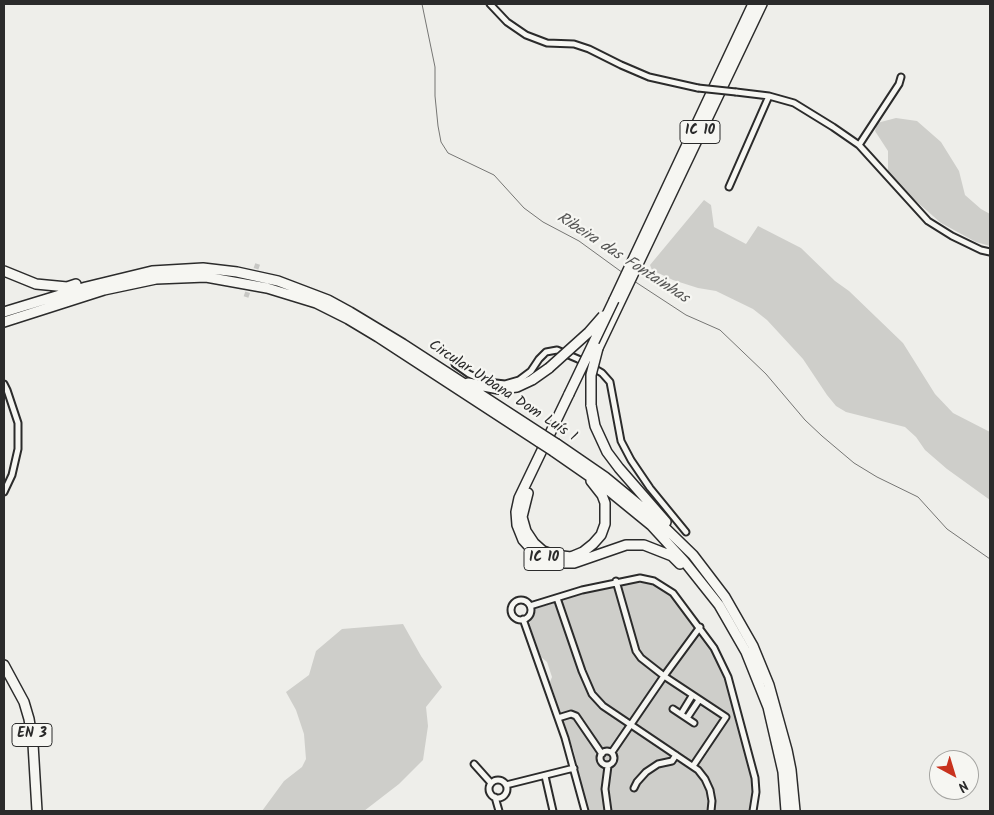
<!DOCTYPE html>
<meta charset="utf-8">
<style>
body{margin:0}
#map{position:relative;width:994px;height:815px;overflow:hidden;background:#eeeeea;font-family:Kalam,sans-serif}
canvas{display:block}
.frame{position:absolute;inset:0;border:5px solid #2b2b2b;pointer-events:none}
.north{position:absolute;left:929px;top:750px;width:50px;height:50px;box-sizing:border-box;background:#f6f6f2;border:1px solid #a5a5a2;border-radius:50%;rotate:141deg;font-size:14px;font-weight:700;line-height:20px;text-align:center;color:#2b2b2b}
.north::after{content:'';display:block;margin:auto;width:18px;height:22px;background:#c8321e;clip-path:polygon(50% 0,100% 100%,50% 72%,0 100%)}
</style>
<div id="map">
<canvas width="994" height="815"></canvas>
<div class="frame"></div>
<div class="north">N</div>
</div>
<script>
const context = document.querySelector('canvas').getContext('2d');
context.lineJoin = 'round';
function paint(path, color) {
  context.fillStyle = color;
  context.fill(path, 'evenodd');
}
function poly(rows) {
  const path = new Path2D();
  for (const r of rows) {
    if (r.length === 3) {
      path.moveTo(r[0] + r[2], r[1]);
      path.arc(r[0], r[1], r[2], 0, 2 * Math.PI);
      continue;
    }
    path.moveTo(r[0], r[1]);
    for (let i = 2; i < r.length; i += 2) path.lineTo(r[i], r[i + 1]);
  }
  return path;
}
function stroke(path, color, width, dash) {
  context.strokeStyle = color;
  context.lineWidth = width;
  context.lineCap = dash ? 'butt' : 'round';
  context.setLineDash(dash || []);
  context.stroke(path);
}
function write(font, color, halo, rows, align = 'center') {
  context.font = font + ' Kalam,sans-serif';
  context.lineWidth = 4.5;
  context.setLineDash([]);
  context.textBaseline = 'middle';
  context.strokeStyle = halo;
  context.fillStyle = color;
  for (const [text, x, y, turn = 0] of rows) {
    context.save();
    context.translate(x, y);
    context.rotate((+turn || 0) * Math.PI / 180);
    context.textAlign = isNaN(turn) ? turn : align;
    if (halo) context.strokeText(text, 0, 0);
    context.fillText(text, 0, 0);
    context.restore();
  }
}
const green = poly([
 [896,118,917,121,941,142,959,171,965,195,981,209,990,214,990,246,976,242,941,223,909,195,888,172,888,151,875,131,877,123],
 [704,200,711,205,714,227,746,244,758,226,801,248,835,281,849,291,903,343,935,394,953,413,990,432,990,500,947,469,925,450,916,437,905,427,846,412,836,406,827,395,803,359,767,320,753,309,716,291,698,288,673,280,652,270,650,265],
 [633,582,644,583,655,586,673,596,688,613,721,664,727,682,751,770,754,795,752,811,587,811,574,752,550,682,552,677,547,662,541,657,529,624,535,609,575,596],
 [403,624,421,656,442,687,426,707,428,726,423,760,399,784,364,811,262,811,284,781,302,767,306,759,304,734,296,710,286,692,309,675,316,651,342,629]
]);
const stream = poly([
 [422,4,435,67,435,96,438,126,441,142,448,153,494,175,524,208,543,222,579,241,623,273],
 [634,281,686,315,720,330,766,374,805,420,822,436,854,463,877,477,918,497,947,529,990,559]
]);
const minorTunnel = poly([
 [246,297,258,263]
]);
const minor = poly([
 [490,4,507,22,526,35,547,43,574,44,589,49,621,65,649,77,698,88],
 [736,92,769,96,794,103,833,127,859,145,928,221,952,236,981,250,990,252],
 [859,145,899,84,901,77],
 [729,187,769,96],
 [455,364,469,374,487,382,505,384,519,380,531,371,539,359,546,352,557,350,578,359,602,373,610,382,621,441,631,460,650,488,686,532],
 [4,384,7,390,18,423,18,449,12,475,4,492],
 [616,581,636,651,641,658,664,676,700,627],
 [557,598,582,671,592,694,603,706,698,770,705,779,710,790,712,801,711,811],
 [521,610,10],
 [530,606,582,590,640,578,654,581,673,593,714,648,728,677,755,778,756,792,753,811],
 [523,619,565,738,585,811],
 [673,709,694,723],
 [681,714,692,696],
 [558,718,571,714,576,716,602,754],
 [687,718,699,700],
 [607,758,7],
 [612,752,664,676,726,717,693,766],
 [474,764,491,783],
 [608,766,605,789,608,811],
 [545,776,553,811],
 [498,789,9],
 [506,785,574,768],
 [634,788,637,782,646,772,658,764,672,761,676,755],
 [495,797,499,811]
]);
const primary = poly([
 [4,665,24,702,29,719,33,744,37,811]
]);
const trunk = poly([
 [4,271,36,284,67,287,76,284],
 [614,300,753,4],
 [4,312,86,287,152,271,203,268,237,272,278,281,328,300,350,312,403,344,543,435],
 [4,322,104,290,156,279,206,277,267,288,316,303,348,319,378,337,539,442],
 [598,348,762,4],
 [468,383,499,389,517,387,532,380,549,368],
 [569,394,519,498,516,512,517,525,523,540,533,551,546,560,558,563,574,563,626,545,644,545,672,556,680,564],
 [591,405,595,426,607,452,619,468,666,522],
 [557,444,605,477,656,519,693,555,725,597,753,646,769,685,787,750,791,770,795,811],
 [553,451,602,485,651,525,684,561,719,605,746,652,768,707,783,772,786,811],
 [528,493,522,517,526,531,534,543,543,551,554,555,571,557,583,552,593,544,601,535,605,524,605,503,602,495,591,481]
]);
const minorBridge = poly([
 [698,88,736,92]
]);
const trunkBridge = poly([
 [549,368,589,332,603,316],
 [569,394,614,300],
 [591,405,591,375,598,348],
 [543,435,557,444],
 [539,442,553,451]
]);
const shields = [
 [700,132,40],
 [544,559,40],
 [32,735,40]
];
const shieldNames = [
 ["IC 10",700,132],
 ["IC 10",544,559],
 ["EN 3",32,735]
];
const streetNames = [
 ["Circular Urbana Dom Luís I",502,392,33]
];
const waterNames = [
 ["Ribeira das Fontainhas",622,259,33]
];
paint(green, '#cececa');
stroke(stream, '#757573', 1);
stroke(minorTunnel, '#c7c7c4', 5, [5, 2.5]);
stroke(minor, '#2b2b2b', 9);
stroke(primary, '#2b2b2b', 12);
stroke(trunk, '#2b2b2b', 12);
stroke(minor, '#f6f6f2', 5);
stroke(primary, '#f6f6f2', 9);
stroke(trunk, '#f6f6f2', 9);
stroke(minorBridge, '#2b2b2b', 9, []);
stroke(trunkBridge, '#2b2b2b', 12, []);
stroke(minorBridge, '#f6f6f2', 5);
stroke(trunkBridge, '#f6f6f2', 9);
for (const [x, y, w] of shields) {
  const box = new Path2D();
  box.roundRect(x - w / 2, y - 11.5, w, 23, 4);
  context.fillStyle = '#f6f6f2';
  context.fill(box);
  stroke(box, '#2b2b2b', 1);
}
write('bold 14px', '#2b2b2b', null, shieldNames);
write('15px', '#2b2b2b', '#f6f6f2', streetNames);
write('italic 16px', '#565655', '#f6f6f2', waterNames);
</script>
